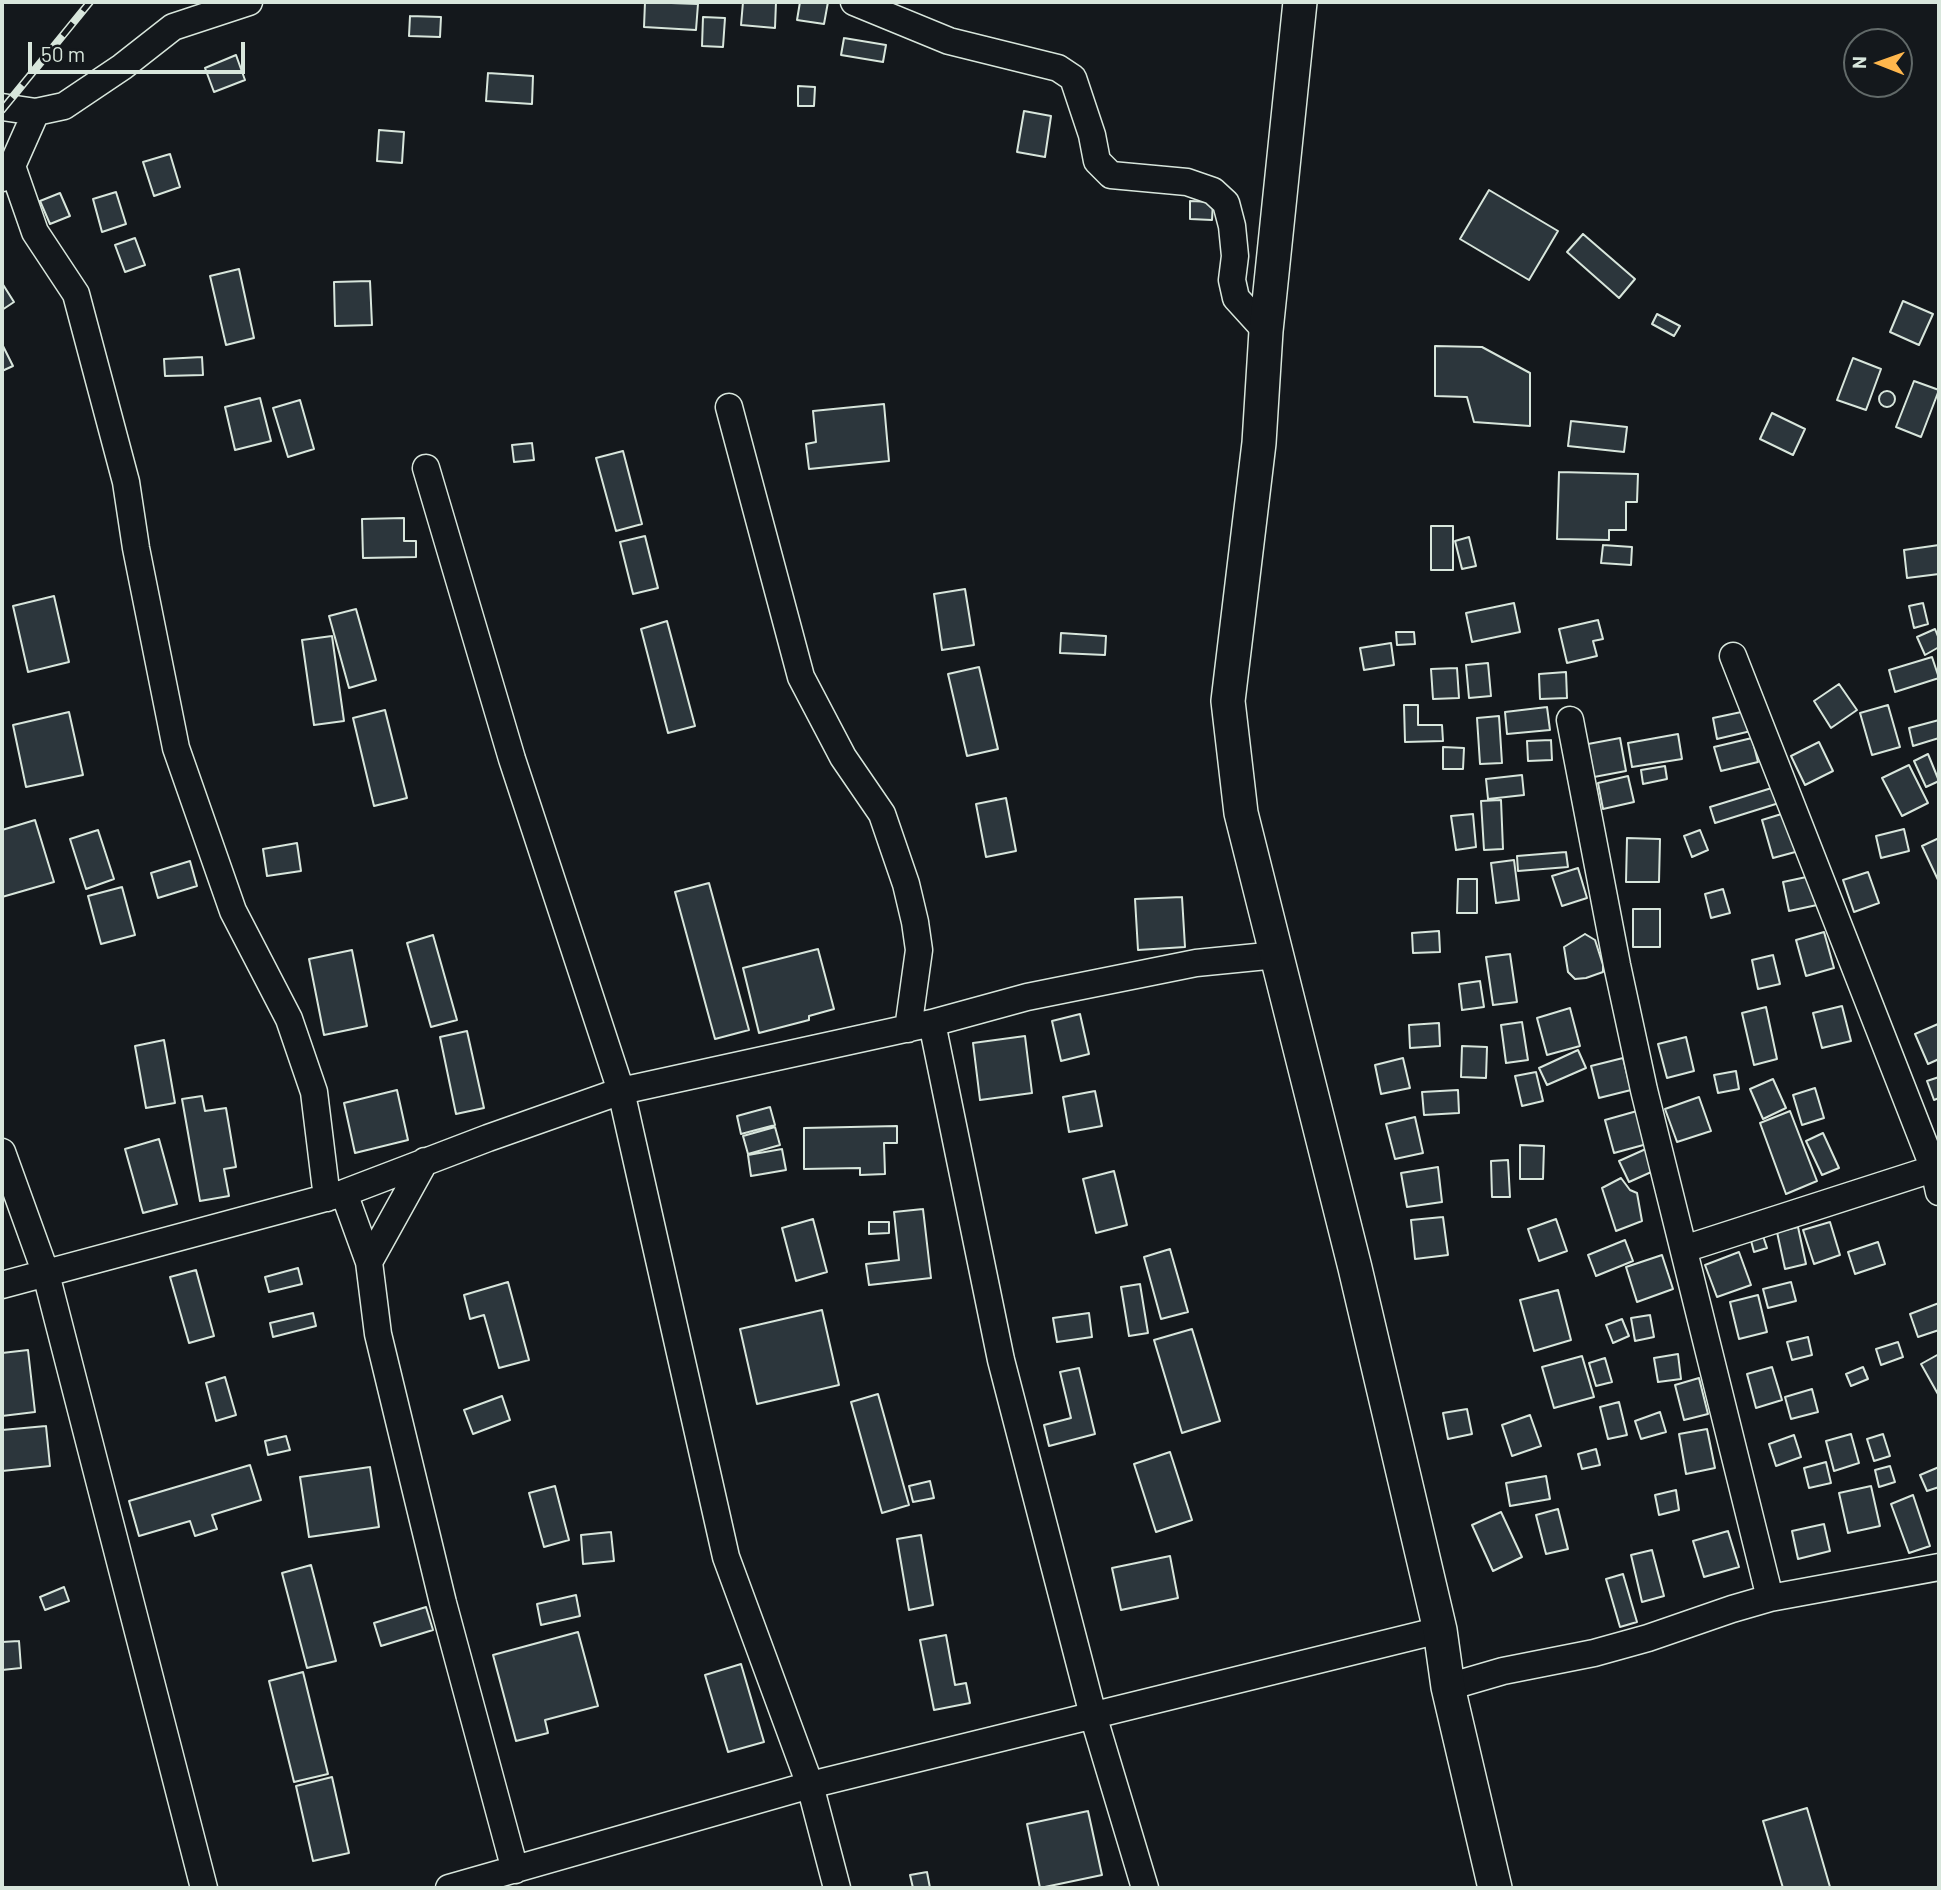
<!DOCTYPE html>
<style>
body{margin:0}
#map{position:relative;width:1941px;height:1890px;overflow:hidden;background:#14181c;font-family:Barlow,sans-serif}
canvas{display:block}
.frame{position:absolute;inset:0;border:4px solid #d8e6dc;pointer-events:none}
.north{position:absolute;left:1843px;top:28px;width:70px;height:70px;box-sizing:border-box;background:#14181c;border:2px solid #626a69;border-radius:50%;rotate:271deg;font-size:19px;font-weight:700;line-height:28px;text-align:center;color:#d8e6dc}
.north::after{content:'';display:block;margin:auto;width:24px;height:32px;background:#ffb74d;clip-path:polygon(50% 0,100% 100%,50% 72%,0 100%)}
.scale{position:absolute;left:28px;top:42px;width:217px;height:32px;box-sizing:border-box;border:4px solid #d8e6dc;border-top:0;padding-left:9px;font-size:21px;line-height:24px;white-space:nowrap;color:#d8e6dc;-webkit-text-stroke:5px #14181c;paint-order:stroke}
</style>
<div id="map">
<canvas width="1941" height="1890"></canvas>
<div class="frame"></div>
<div class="north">N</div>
<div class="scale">50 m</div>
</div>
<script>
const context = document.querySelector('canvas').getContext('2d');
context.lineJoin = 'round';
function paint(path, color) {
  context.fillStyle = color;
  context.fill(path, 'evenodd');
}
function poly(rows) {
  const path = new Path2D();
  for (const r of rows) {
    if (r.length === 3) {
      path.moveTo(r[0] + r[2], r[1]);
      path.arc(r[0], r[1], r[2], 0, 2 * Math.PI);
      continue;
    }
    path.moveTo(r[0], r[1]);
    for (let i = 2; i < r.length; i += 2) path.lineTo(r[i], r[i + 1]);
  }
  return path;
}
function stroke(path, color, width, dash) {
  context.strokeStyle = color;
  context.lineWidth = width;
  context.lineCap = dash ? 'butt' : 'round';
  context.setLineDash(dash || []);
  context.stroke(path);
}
const building = poly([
 [645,2,698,4,696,30,644,27,645,2],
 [743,2,776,2,775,28,741,25,743,2],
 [800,2,828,2,824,24,797,20,800,2],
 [410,16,441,17,440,37,409,36,410,16],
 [703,17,725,18,723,47,702,46,703,17],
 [844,38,886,45,883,62,841,55,844,38],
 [236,55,245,80,214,92,205,68,236,55],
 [488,73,533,76,532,104,486,101,488,73],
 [798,86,815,87,814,106,798,106,798,86],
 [1024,111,1051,116,1045,157,1017,152,1024,111],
 [379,130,404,132,402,163,377,161,379,130],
 [170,154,180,187,154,196,143,162,170,154],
 [1489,190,1558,231,1529,280,1460,239,1489,190],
 [116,192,126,224,102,232,93,199,116,192],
 [60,193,70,216,50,224,40,201,60,193],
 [1190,201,1213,202,1212,220,1190,219,1190,201],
 [1583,234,1635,279,1619,298,1567,252,1583,234],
 [135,238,145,265,125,272,115,245,135,238],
 [239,269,254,338,226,345,210,276,239,269],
 [370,281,372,325,335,326,334,282,370,281],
 [2,283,14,302,2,310,2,283],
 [1903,301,1933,314,1919,345,1890,332,1903,301],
 [1657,314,1680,326,1674,336,1652,324,1657,314],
 [2,344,13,366,2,371,2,344],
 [1435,346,1482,347,1530,373,1530,426,1474,422,1467,397,1435,396,1435,346],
 [202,357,203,375,165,376,164,359,202,357],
 [1853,358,1881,369,1866,410,1837,400,1853,358],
 [1914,381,1939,390,1921,437,1896,427,1914,381],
 [1887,399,8],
 [260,398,271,441,235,450,225,407,260,398],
 [300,400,314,449,288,457,273,408,300,400],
 [884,404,889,461,809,469,806,444,816,442,813,411,884,404],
 [1772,413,1805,429,1793,455,1760,439,1772,413],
 [1571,421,1627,427,1624,452,1568,446,1571,421],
 [532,443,534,460,514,462,512,445,532,443],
 [623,451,642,524,616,531,596,458,623,451],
 [1559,472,1638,474,1637,502,1626,502,1626,530,1609,530,1609,540,1557,539,1559,472],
 [404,518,404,541,416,541,416,557,363,558,362,519,404,518],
 [1431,526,1453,526,1453,570,1431,570,1431,526],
 [645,536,658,588,633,594,620,542,645,536],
 [1469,537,1476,566,1462,569,1455,541,1469,537],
 [1603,545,1632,547,1631,565,1601,563,1603,545],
 [1939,545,1939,574,1907,578,1904,550,1939,545],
 [965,589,974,645,942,650,934,594,965,589],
 [54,596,69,662,28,672,13,606,54,596],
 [1514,603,1520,632,1472,642,1466,613,1514,603],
 [1923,603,1928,624,1914,628,1909,606,1923,603],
 [356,609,376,680,349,688,329,616,356,609],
 [1598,620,1603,639,1593,641,1597,656,1567,663,1559,629,1598,620],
 [667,621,695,726,668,733,641,629,667,621],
 [1935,629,1939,639,1939,647,1925,655,1917,637,1935,629],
 [1396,632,1414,632,1415,644,1397,645,1396,632],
 [1061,633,1106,636,1105,655,1060,653,1061,633],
 [332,636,344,721,314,725,302,640,332,636],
 [1391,643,1394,665,1364,670,1360,648,1391,643],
 [1932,657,1939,678,1895,692,1889,670,1932,657],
 [1488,663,1491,696,1469,698,1466,665,1488,663],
 [979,667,998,749,967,756,948,674,979,667],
 [1457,668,1459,698,1433,699,1431,669,1457,668],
 [1566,672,1567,698,1540,699,1539,674,1566,672],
 [1839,684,1857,710,1831,728,1814,701,1839,684],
 [1404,705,1418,705,1418,725,1442,725,1443,741,1405,742,1404,705],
 [1888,705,1900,747,1872,755,1860,713,1888,705],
 [1547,707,1550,730,1507,734,1505,712,1547,707],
 [385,710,407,798,374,806,353,718,385,710],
 [1746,711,1751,731,1717,739,1713,718,1746,711],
 [69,712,83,775,26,787,13,725,69,712],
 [1499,716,1502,763,1480,764,1477,718,1499,716],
 [1939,720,1939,738,1913,746,1909,728,1939,720],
 [1678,734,1682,759,1632,767,1628,743,1678,734],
 [1620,738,1626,771,1594,777,1588,744,1620,738],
 [1752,738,1758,762,1721,771,1714,747,1752,738],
 [1551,740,1552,760,1528,761,1527,741,1551,740],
 [1819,742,1833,771,1805,785,1791,756,1819,742],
 [1443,747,1464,748,1463,769,1443,769,1443,747],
 [1928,754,1939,781,1926,787,1914,761,1928,754],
 [1909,765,1928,803,1902,816,1882,778,1909,765],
 [1665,766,1667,779,1643,784,1641,770,1665,766],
 [1522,775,1524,795,1488,799,1486,779,1522,775],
 [1628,776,1634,802,1603,809,1598,783,1628,776],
 [1775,787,1779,803,1715,823,1710,807,1775,787],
 [1006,798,1016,851,986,857,976,804,1006,798],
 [1501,800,1503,849,1484,850,1481,801,1501,800],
 [1788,812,1799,851,1773,858,1762,820,1788,812],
 [1473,814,1476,847,1456,850,1451,816,1473,814],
 [35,820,54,882,2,897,2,830,35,820],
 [1904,829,1909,851,1881,858,1876,836,1904,829],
 [98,830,114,879,86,889,70,839,98,830],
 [1700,830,1708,850,1692,857,1684,836,1700,830],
 [1627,838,1660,839,1659,882,1626,882,1627,838],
 [1939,838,1939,882,1922,846,1939,838],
 [297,843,301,871,267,876,263,849,297,843],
 [1566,852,1568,867,1518,871,1517,856,1566,852],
 [1514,860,1519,900,1496,903,1491,863,1514,860],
 [190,861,197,886,158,898,151,873,190,861],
 [1578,868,1587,898,1562,906,1552,876,1578,868],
 [1868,872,1879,903,1854,912,1843,880,1868,872],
 [1811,876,1817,905,1789,911,1783,882,1811,876],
 [1458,879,1477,879,1477,913,1457,913,1458,879],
 [709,883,749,1030,715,1039,675,892,709,883],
 [122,887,135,935,101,944,88,896,122,887],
 [1723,889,1730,913,1711,918,1705,894,1723,889],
 [1182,897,1185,947,1138,950,1135,899,1182,897],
 [1633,909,1660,909,1660,947,1633,947,1633,909],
 [1439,931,1440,952,1413,953,1412,933,1439,931],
 [1824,932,1834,968,1806,976,1796,940,1824,932],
 [1585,934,1595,940,1603,965,1603,972,1586,978,1575,979,1568,972,1564,947,1585,934],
 [433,935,457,1020,431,1027,407,943,433,935],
 [818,949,834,1009,809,1016,809,1020,759,1033,743,968,818,949],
 [352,950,367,1026,324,1035,309,959,352,950],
 [1510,954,1517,1002,1493,1005,1486,957,1510,954],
 [1773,955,1780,984,1758,989,1752,960,1773,955],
 [1480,981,1484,1007,1462,1010,1459,984,1480,981],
 [1842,1006,1851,1041,1822,1048,1813,1013,1842,1006],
 [1766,1007,1777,1059,1754,1065,1742,1013,1766,1007],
 [1570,1008,1580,1046,1547,1055,1537,1018,1570,1008],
 [1080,1014,1089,1054,1061,1061,1052,1021,1080,1014],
 [1522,1022,1528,1060,1506,1063,1501,1025,1522,1022],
 [1439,1023,1440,1046,1410,1048,1409,1025,1439,1023],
 [1938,1024,1939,1059,1928,1064,1915,1034,1938,1024],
 [467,1031,484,1108,456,1114,440,1037,467,1031],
 [1025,1036,1032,1093,980,1100,973,1043,1025,1036],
 [1686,1037,1694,1071,1667,1078,1658,1044,1686,1037],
 [164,1040,175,1103,146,1108,135,1046,164,1040],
 [1462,1046,1487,1047,1486,1078,1461,1077,1462,1046],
 [1578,1050,1586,1068,1547,1085,1539,1068,1578,1050],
 [1403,1058,1410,1088,1381,1094,1375,1065,1403,1058],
 [1623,1058,1631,1090,1599,1098,1591,1066,1623,1058],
 [1736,1071,1739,1089,1718,1093,1714,1075,1736,1071],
 [1536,1072,1543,1101,1522,1106,1515,1076,1536,1072],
 [1939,1077,1939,1098,1934,1100,1927,1081,1939,1077],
 [1773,1079,1786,1108,1763,1119,1750,1089,1773,1079],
 [1815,1088,1824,1118,1802,1125,1793,1095,1815,1088],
 [397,1090,408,1140,355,1153,344,1103,397,1090],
 [1458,1090,1459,1113,1424,1115,1422,1092,1458,1090],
 [1095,1091,1102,1126,1069,1132,1063,1097,1095,1091],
 [202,1096,205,1111,226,1108,236,1167,224,1169,229,1196,200,1201,182,1099,202,1096],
 [1699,1097,1711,1131,1677,1142,1665,1109,1699,1097],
 [770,1107,775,1125,741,1134,737,1116,770,1107],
 [1637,1111,1647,1144,1614,1153,1605,1120,1637,1111],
 [1790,1111,1817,1181,1786,1194,1760,1123,1790,1111],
 [1415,1117,1423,1153,1395,1159,1386,1124,1415,1117],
 [897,1126,897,1143,884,1143,885,1174,860,1175,860,1168,804,1169,804,1128,897,1126],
 [775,1127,780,1145,748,1154,743,1136,775,1127],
 [1823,1133,1839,1168,1822,1175,1806,1141,1823,1133],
 [159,1139,177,1204,143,1213,125,1149,159,1139],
 [1520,1145,1544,1146,1543,1179,1520,1179,1520,1145],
 [1648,1148,1658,1169,1629,1182,1619,1161,1648,1148],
 [782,1149,786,1170,751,1176,748,1155,782,1149],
 [1508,1160,1510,1197,1492,1197,1491,1161,1508,1160],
 [1438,1167,1442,1202,1407,1207,1401,1173,1438,1167],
 [1114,1171,1127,1225,1096,1233,1083,1179,1114,1171],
 [1621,1178,1630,1190,1637,1193,1642,1221,1616,1231,1602,1188,1621,1178],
 [923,1209,931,1278,869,1285,866,1264,899,1260,894,1212,923,1209],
 [1443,1217,1448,1255,1415,1259,1411,1220,1443,1217],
 [813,1219,827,1272,796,1281,782,1228,813,1219],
 [1556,1219,1567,1251,1539,1261,1528,1229,1556,1219],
 [869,1222,889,1222,889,1233,869,1234,869,1222],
 [1830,1222,1840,1255,1814,1264,1803,1230,1830,1222],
 [1798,1227,1806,1264,1785,1269,1777,1232,1798,1227],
 [1762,1233,1767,1248,1754,1252,1750,1237,1762,1233],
 [1625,1240,1633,1261,1596,1276,1588,1255,1625,1240],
 [1878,1242,1885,1264,1855,1274,1848,1252,1878,1242],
 [1170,1249,1188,1312,1161,1319,1144,1257,1170,1249],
 [1739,1252,1751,1285,1717,1297,1705,1265,1739,1252],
 [1662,1255,1673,1289,1637,1302,1626,1267,1662,1255],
 [298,1268,302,1284,269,1292,265,1277,298,1268],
 [196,1270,214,1336,189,1343,170,1277,196,1270],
 [508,1282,529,1360,499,1368,484,1315,470,1319,464,1295,508,1282],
 [1791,1282,1796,1301,1768,1308,1763,1289,1791,1282],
 [1140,1284,1148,1333,1129,1336,1121,1287,1140,1284],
 [1558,1290,1571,1340,1534,1351,1520,1300,1558,1290],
 [1758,1295,1767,1332,1739,1339,1730,1302,1758,1295],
 [1939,1303,1939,1330,1918,1337,1910,1314,1939,1303],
 [822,1310,839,1385,757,1404,740,1329,822,1310],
 [313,1313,316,1326,273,1337,270,1323,313,1313],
 [1089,1313,1092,1337,1057,1342,1053,1318,1089,1313],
 [1650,1315,1654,1337,1635,1341,1631,1318,1650,1315],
 [1622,1319,1629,1336,1613,1343,1606,1325,1622,1319],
 [1192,1329,1220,1421,1182,1433,1154,1340,1192,1329],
 [1808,1337,1812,1355,1792,1360,1787,1342,1808,1337],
 [1898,1342,1903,1357,1881,1365,1876,1349,1898,1342],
 [28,1350,35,1412,2,1416,2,1353,28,1350],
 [1678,1354,1681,1379,1658,1382,1654,1358,1678,1354],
 [1939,1354,1939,1396,1921,1364,1939,1354],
 [1582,1356,1594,1397,1554,1408,1542,1367,1582,1356],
 [1605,1358,1612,1382,1596,1386,1589,1363,1605,1358],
 [1772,1367,1782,1400,1756,1408,1747,1374,1772,1367],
 [1863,1367,1868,1379,1851,1386,1846,1374,1863,1367],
 [1079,1368,1095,1434,1049,1446,1044,1425,1071,1418,1060,1372,1079,1368],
 [225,1377,236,1415,216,1421,206,1383,225,1377],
 [1699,1378,1708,1414,1684,1420,1675,1385,1699,1378],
 [1812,1389,1818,1412,1791,1419,1785,1397,1812,1389],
 [878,1394,909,1505,882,1513,851,1402,878,1394],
 [502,1396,510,1420,473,1434,464,1410,502,1396],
 [1619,1402,1627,1435,1608,1439,1600,1407,1619,1402],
 [1467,1409,1472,1434,1448,1439,1443,1413,1467,1409],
 [1660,1412,1666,1432,1641,1439,1635,1421,1660,1412],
 [1530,1415,1541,1446,1512,1456,1502,1425,1530,1415],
 [46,1426,50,1466,2,1471,2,1430,46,1426],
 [1707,1429,1715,1468,1686,1474,1679,1434,1707,1429],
 [1851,1434,1859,1463,1834,1471,1826,1441,1851,1434],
 [1883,1434,1890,1456,1874,1461,1867,1439,1883,1434],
 [1794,1435,1801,1457,1776,1466,1769,1444,1794,1435],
 [286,1436,290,1450,268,1455,265,1441,286,1436],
 [1596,1449,1600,1465,1582,1469,1578,1454,1596,1449],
 [1170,1452,1192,1520,1156,1532,1134,1464,1170,1452],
 [1826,1462,1831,1483,1809,1488,1804,1468,1826,1462],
 [250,1465,261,1500,212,1515,217,1529,195,1536,190,1521,139,1536,129,1501,250,1465],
 [1890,1466,1895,1482,1879,1487,1875,1470,1890,1466],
 [370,1467,379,1527,309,1537,300,1477,370,1467],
 [1939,1467,1939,1487,1927,1491,1920,1475,1939,1467],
 [1546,1476,1550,1499,1510,1506,1506,1483,1546,1476],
 [930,1481,934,1498,913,1502,909,1486,930,1481],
 [555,1486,569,1540,544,1547,529,1493,555,1486],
 [1871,1486,1880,1526,1848,1533,1839,1493,1871,1486],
 [1676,1490,1679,1510,1659,1515,1655,1495,1676,1490],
 [1913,1495,1930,1546,1909,1553,1891,1504,1913,1495],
 [1558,1509,1568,1549,1546,1554,1536,1515,1558,1509],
 [1501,1512,1522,1557,1493,1571,1472,1525,1501,1512],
 [1824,1524,1830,1551,1798,1559,1792,1531,1824,1524],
 [1728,1531,1739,1567,1704,1577,1693,1541,1728,1531],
 [611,1532,614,1561,583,1564,581,1535,611,1532],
 [921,1535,933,1605,909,1610,897,1539,921,1535],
 [1652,1550,1664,1596,1642,1602,1631,1555,1652,1550],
 [1170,1556,1178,1598,1121,1610,1112,1568,1170,1556],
 [311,1565,336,1661,307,1668,282,1573,311,1565],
 [1623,1574,1637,1622,1620,1627,1606,1579,1623,1574],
 [64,1587,69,1601,45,1610,40,1597,64,1587],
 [576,1595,580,1616,541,1625,537,1604,576,1595],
 [426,1607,433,1630,381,1646,374,1623,426,1607],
 [578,1632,598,1706,545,1720,548,1733,516,1741,493,1655,578,1632],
 [946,1635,955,1685,966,1683,970,1703,934,1710,920,1640,946,1635],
 [19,1641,21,1668,2,1670,2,1642,19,1641],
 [741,1664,764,1742,728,1752,705,1675,741,1664],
 [303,1672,328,1774,294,1782,269,1681,303,1672],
 [332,1777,349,1853,313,1861,296,1786,332,1777],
 [1807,1808,1830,1887,1783,1888,1763,1821,1807,1808],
 [1088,1811,1102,1875,1040,1888,1027,1824,1088,1811],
 [927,1872,930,1888,913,1888,910,1875,927,1872]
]);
const minor = poly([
 [854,2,949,41,1058,68,1073,78,1092,135,1097,161,1111,175,1187,182,1213,191,1226,203,1232,226,1235,256,1232,280,1236,298,1266,331],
 [2,107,36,112,64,106,122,67,173,27,249,2],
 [12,166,35,232,76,294,126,482,136,548,176,748,233,911,289,1019,314,1092,327,1198],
 [2,178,12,166,36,112],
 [729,407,801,677,843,757,882,814,906,884,915,922,919,950,908,1029],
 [426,468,512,759,621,1091,726,1557,810,1785,837,1888],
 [1733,656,1934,1169,1939,1192],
 [1570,720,1617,965,1644,1090,1770,1598],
 [932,1023,1001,1360,1093,1715,1145,1888],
 [2,1152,46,1274,204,1888],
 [344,1193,369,1262,378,1334,443,1603,515,1870],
 [1684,1249,1939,1167],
 [369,1262,425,1161],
 [2,1285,344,1193,488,1138,621,1091,932,1023,1027,997,1196,963,1277,955],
 [1448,1687,1503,1671,1594,1653,1648,1638,1732,1609,1770,1598,1939,1567],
 [449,1888,810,1785,1440,1630]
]);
const tertiary = poly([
 [1300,2,1266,331,1259,443,1228,701,1241,813,1355,1268,1440,1630,1448,1687,1495,1888]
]);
const rail = poly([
 [2,110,90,2]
]);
paint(building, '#2c363c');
stroke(building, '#d8e6dc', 2);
stroke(minor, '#d8e6dc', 29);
stroke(tertiary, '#d8e6dc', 36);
stroke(minor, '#14181c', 26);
stroke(tertiary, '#14181c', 33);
stroke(rail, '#d8e6dc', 8);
stroke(rail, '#14181c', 5, [16]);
</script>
